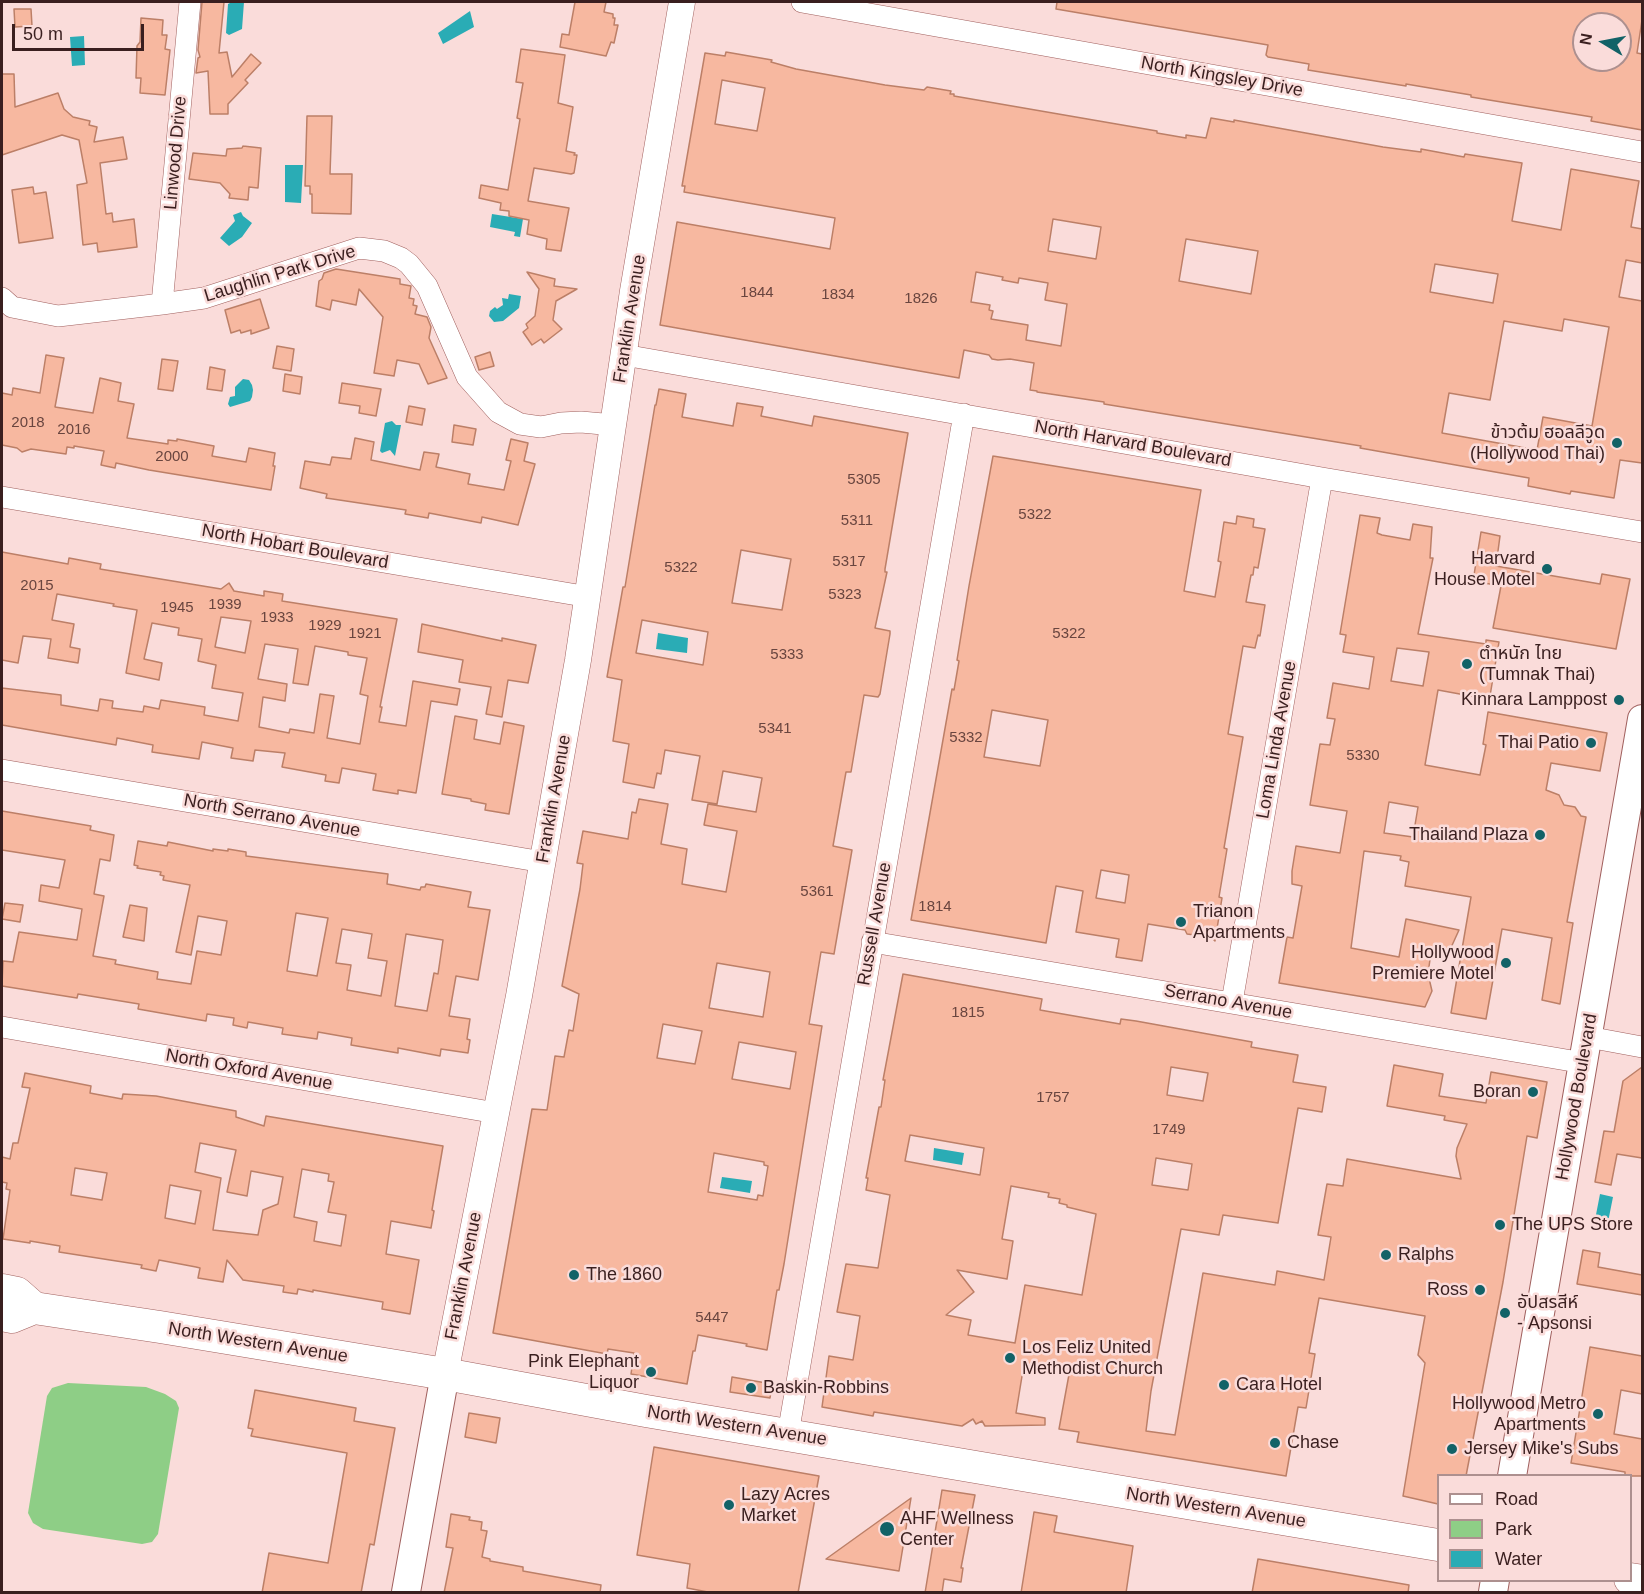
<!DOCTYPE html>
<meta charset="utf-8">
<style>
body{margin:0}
#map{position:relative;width:1644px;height:1594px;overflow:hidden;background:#fadcda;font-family:Arial,sans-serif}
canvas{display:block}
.frame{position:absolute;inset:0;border:3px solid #3a1f1f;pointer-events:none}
.legend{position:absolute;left:1437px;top:1474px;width:195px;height:108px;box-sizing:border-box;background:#fadcda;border:2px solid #ad908f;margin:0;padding:8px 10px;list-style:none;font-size:18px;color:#3a1f1f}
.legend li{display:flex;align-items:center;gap:12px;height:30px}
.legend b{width:30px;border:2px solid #ad908f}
.north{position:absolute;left:1572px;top:12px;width:60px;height:60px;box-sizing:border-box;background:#fadcda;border:2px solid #ad908f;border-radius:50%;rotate:280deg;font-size:16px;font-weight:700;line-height:24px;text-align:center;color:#3a1f1f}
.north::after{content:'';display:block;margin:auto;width:21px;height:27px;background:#126267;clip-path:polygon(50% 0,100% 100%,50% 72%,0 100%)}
.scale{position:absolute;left:12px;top:24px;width:132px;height:27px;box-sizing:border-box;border:3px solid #3a1f1f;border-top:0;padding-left:8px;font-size:18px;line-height:21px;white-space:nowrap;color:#3a1f1f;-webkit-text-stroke:4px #fadcda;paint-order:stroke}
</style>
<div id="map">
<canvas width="1644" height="1594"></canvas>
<div class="frame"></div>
<ul class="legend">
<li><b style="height:8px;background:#fff"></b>Road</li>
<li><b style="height:16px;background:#8ece86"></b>Park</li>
<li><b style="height:16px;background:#2aacb5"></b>Water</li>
</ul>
<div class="north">N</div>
<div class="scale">50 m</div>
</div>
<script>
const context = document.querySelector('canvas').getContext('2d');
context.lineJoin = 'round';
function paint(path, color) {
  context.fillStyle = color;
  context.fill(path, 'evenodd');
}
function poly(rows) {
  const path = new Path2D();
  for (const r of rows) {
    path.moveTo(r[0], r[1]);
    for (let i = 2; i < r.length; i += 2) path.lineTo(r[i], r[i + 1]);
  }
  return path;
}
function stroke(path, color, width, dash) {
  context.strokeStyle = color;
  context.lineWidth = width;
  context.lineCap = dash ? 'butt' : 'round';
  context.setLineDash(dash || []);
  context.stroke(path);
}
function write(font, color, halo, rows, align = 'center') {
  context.font = font + ' Arial,"Noto Sans Thai",sans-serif';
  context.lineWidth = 5;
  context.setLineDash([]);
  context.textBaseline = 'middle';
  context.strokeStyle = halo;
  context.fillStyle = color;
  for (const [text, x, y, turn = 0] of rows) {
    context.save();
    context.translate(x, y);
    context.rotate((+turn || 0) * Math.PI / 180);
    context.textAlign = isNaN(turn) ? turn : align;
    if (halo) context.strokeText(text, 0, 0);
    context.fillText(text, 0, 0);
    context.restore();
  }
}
const green = poly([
 [68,1383,146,1387,165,1394,176,1401,179,1408,158,1534,152,1542,142,1544,43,1529,33,1523,28,1513,47,1396,52,1388]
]);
const water = poly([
 [232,2,244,2,242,29,229,35,226,33,228,4],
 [470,11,474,27,443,44,438,33],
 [84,36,85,65,72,66,70,37],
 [285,165,303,165,301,203,285,202],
 [241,212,243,216,252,223,242,237,229,246,220,238,235,221,233,215],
 [492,214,523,219,520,237,514,236,515,232,490,227],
 [509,294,521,296,519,308,503,321,494,322,489,316,490,311,495,307,497,309,503,305,502,298,508,299],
 [243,379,249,380,252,385,253,390,252,397,250,401,230,407,228,404,230,397,235,396,235,387],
 [392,421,396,425,401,425,395,456,390,450,382,453,380,451,385,423],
 [658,633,688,638,687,653,656,649],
 [934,1148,964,1153,962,1165,933,1160],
 [722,1177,752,1181,750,1193,720,1188],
 [1600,1194,1613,1197,1607,1227,1594,1225]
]);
const building = poly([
 [202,2,224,2,219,53,227,52,232,77,251,54,261,63,245,80,248,83,228,104,228,114,210,114,208,71,196,73,198,58,200,57,198,50,202,2],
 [575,2,606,2,604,12,613,14,613,18,615,18,614,25,618,25,614,43,611,42,606,56,560,47,562,34,569,35,575,2],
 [1057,2,1642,2,1642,20,1637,53,1642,54,1642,130,1591,121,1592,117,1471,97,1471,95,1406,84,1406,86,1308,70,1309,64,1268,57,1266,55,1268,45,1056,9,1057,2],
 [1584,24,1620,24,1620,60,1584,60,1584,24],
 [14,9,31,9,32,26,15,27,14,9],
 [141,18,163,20,162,35,167,35,165,49,170,50,165,95,140,93,141,78,136,78,137,46,140,42,141,18],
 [521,49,565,55,558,103,573,107,566,151,575,153,574,155,577,155,574,173,571,174,534,168,528,201,569,208,561,251,546,249,547,239,527,234,529,220,509,216,509,211,500,210,501,203,479,198,481,185,508,190,520,119,517,118,523,83,516,82,521,49],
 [726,52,772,60,771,62,796,69,885,85,924,90,927,87,951,91,950,94,954,94,954,96,1157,131,1157,133,1186,138,1186,135,1206,138,1211,118,1234,122,1234,120,1383,147,1421,152,1421,149,1464,157,1465,154,1522,163,1512,221,1561,230,1571,169,1639,181,1631,227,1642,229,1642,263,1626,260,1619,297,1642,301,1642,463,1620,460,1614,498,1571,491,1570,494,1528,486,1529,478,1360,448,1361,446,1104,404,1104,402,1037,392,1037,391,1030,390,1034,363,1010,359,998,360,992,359,989,355,964,350,959,378,660,325,677,222,830,249,835,218,684,192,685,186,682,186,705,53,725,56,726,52],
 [722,80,765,88,757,131,715,124,722,80],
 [1053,219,1101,227,1096,259,1048,251,1053,219],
 [1186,239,1258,251,1251,294,1179,281,1186,239],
 [1435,264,1498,274,1493,303,1430,292,1435,264],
 [976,272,1003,277,1002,280,1018,283,1019,278,1048,283,1045,300,1067,304,1061,346,1026,340,1028,325,991,319,993,311,989,310,990,305,971,302,976,272],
 [1564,319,1609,327,1592,426,1543,417,1537,450,1442,433,1449,393,1490,400,1504,321,1562,331,1564,319],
 [2,74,14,74,15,107,58,93,64,109,73,117,90,121,89,125,97,127,94,142,123,137,127,159,100,163,106,214,112,213,113,222,134,219,137,247,98,252,97,243,83,245,77,185,87,183,79,140,62,135,2,155,2,74],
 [307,116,332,116,330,174,352,174,351,214,312,213,312,194,310,194,310,186,305,186,307,116],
 [243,146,261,148,258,188,249,187,248,200,229,198,230,194,220,183,189,179,193,153,226,156,227,149,242,148,243,146],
 [33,187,34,194,46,192,53,238,19,243,12,190,33,187],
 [336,269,400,279,400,284,411,286,409,298,414,299,413,305,417,306,415,314,427,317,431,327,429,338,447,378,428,384,419,364,397,360,394,376,374,373,383,317,359,289,356,305,332,300,330,310,316,306,319,281,322,279,324,273,336,269],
 [527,272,555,279,554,286,577,289,556,301,553,320,562,329,544,343,541,339,532,345,523,332,528,328,526,324,535,316,539,289,527,272],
 [260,299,269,328,251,334,251,330,241,333,240,330,231,333,225,310,260,299],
 [277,346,294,349,291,371,273,368,277,346],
 [490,352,494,366,479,370,475,357,490,352],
 [46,355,64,358,55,407,93,413,100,378,121,383,118,401,134,404,127,438,168,444,168,440,177,441,177,439,214,446,212,456,246,462,249,448,275,453,273,466,275,466,271,490,149,470,116,463,115,468,101,465,104,451,74,446,74,448,67,447,66,454,31,449,22,452,17,448,2,445,2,393,12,395,13,388,40,393,46,355],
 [162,359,178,361,173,391,158,389,162,359],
 [210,367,225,370,222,391,207,389,210,367],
 [285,374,302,377,300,394,283,391,285,374],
 [342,383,381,389,376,416,359,413,360,406,339,403,342,383],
 [659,389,686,394,682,417,733,426,737,403,763,407,761,416,812,426,814,416,908,433,885,569,885,572,887,572,875,628,890,631,890,634,880,694,878,697,864,695,851,772,846,772,833,846,852,850,834,954,821,952,809,1024,822,1026,784,1264,779,1290,777,1290,767,1350,746,1346,747,1344,698,1335,695,1351,693,1351,687,1384,631,1374,634,1353,608,1349,607,1354,493,1333,532,1109,547,1110,555,1056,564,1057,569,1030,573,1031,579,994,562,986,580,889,583,864,577,863,583,831,628,839,632,812,636,813,639,799,668,804,661,844,687,849,682,884,726,892,737,831,704,825,708,804,756,812,762,778,723,771,717,804,692,800,700,756,665,750,661,774,657,773,654,788,623,782,629,744,613,741,622,680,607,677,623,587,625,587,655,405,656,405,659,389],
 [741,550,791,559,782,610,732,603,741,550],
 [642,620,708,632,703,665,636,653,642,620],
 [717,963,770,972,763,1017,709,1008,717,963],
 [663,1024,702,1031,695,1064,657,1058,663,1024],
 [739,1042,796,1052,790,1089,732,1079,739,1042],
 [714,1153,764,1162,764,1165,768,1166,763,1196,758,1195,757,1200,708,1192,714,1153],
 [409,406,425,409,422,425,406,422,409,406],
 [454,425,476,429,473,445,452,442,454,425],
 [355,438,374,442,371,460,420,470,424,452,439,454,436,467,470,474,468,484,504,490,511,461,506,460,511,439,528,443,524,461,535,464,518,525,482,517,481,523,429,513,428,518,405,514,406,510,326,498,327,494,300,488,305,461,330,465,332,457,351,459,355,438],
 [993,456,1201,490,1184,591,1215,597,1221,562,1218,561,1224,522,1236,524,1237,516,1254,519,1253,527,1265,529,1258,568,1254,567,1253,575,1251,575,1246,602,1265,605,1260,636,1258,635,1255,648,1243,646,1228,734,1243,737,1224,848,1227,849,1219,897,1222,898,1215,941,1202,928,1195,935,1187,934,1185,930,1148,924,1142,961,1116,957,1119,939,1076,932,1083,891,1056,886,1046,943,911,920,952,689,954,690,959,661,957,660,969,586,993,456],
 [992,710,1048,720,1040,766,984,757,992,710],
 [1101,870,1129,875,1125,903,1096,898,1101,870],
 [1360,515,1380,518,1377,533,1382,535,1410,540,1413,524,1432,527,1430,558,1433,558,1418,634,1486,644,1486,640,1499,642,1489,702,1476,700,1476,697,1438,690,1425,765,1480,775,1486,745,1483,744,1488,712,1607,733,1600,771,1551,763,1546,790,1559,795,1564,805,1575,807,1581,816,1586,817,1567,922,1573,923,1560,1004,1542,1000,1552,938,1502,929,1486,1019,1451,1013,1471,897,1405,886,1409,862,1400,860,1401,856,1364,851,1351,948,1399,957,1406,919,1459,930,1449,952,1443,954,1431,952,1428,974,1432,991,1425,1007,1279,983,1287,937,1293,938,1302,886,1292,884,1292,871,1296,846,1340,853,1347,811,1310,805,1320,744,1330,745,1335,719,1327,718,1333,683,1369,689,1374,657,1343,652,1346,635,1340,634,1360,515],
 [1397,648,1429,652,1423,686,1391,681,1397,648],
 [1389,802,1418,807,1413,837,1384,833,1389,802],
 [1481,532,1500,536,1496,566,1600,584,1602,574,1630,579,1616,649,1493,628,1501,586,1473,581,1481,532],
 [2,552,68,564,69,558,101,564,100,569,221,589,229,583,234,591,264,596,264,591,283,594,282,601,397,619,380,707,382,707,379,722,406,726,413,681,460,689,457,705,431,701,416,793,398,790,398,794,373,790,376,774,342,768,339,783,325,781,326,775,282,767,285,753,255,750,253,761,231,758,233,748,202,742,199,759,152,752,153,745,117,738,116,745,2,725,2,688,61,695,61,705,98,711,100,699,113,701,112,708,143,712,144,706,159,709,161,700,205,707,204,715,238,721,243,693,212,688,216,665,198,661,202,639,178,635,179,628,152,623,144,659,162,663,159,680,126,673,137,610,113,606,114,604,57,594,52,620,74,624,70,647,80,649,78,663,48,658,51,639,23,636,18,663,2,660,2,552],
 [221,617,251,621,245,653,215,647,221,617],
 [265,644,298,649,293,683,308,685,315,646,348,652,348,655,367,658,360,694,368,696,360,744,327,738,334,696,320,694,314,733,290,729,289,733,259,727,263,697,285,701,287,684,258,679,265,644],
 [422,624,502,641,502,638,536,645,528,683,508,680,502,717,486,714,491,687,459,682,463,660,418,652,422,624],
 [455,716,477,720,474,739,500,744,504,722,524,726,509,814,485,810,486,804,471,801,471,799,442,794,455,716],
 [2,811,91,826,90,830,114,835,110,861,100,859,94,894,104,896,93,956,116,960,115,964,158,972,157,979,191,984,197,951,221,955,227,921,198,916,191,955,176,952,190,885,163,880,164,876,160,875,161,872,137,868,138,866,134,865,138,841,167,846,168,842,213,851,213,849,228,851,228,849,246,852,246,856,388,874,387,884,420,890,421,887,425,887,426,884,471,892,468,907,490,910,478,980,456,976,449,1016,470,1019,467,1039,470,1040,468,1053,441,1049,440,1056,398,1048,398,1053,351,1045,352,1038,318,1032,317,1039,282,1034,283,1028,248,1022,247,1028,233,1025,234,1018,207,1014,206,1021,138,1009,139,1004,78,994,77,998,2,986,3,961,13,962,19,932,77,940,82,909,39,901,41,885,59,888,65,860,2,850,2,811],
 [296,913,328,918,317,976,287,971,296,913],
 [342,929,372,934,368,958,387,961,381,996,347,990,351,965,336,963,342,929],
 [406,934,443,940,438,974,434,973,427,1011,395,1006,406,934],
 [5,903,23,905,20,922,2,919,5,903],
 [130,905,147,908,144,941,123,937,130,905],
 [903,974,1042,999,1040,1010,1120,1024,1121,1019,1136,1021,1252,1042,1251,1047,1298,1055,1293,1082,1326,1087,1322,1112,1298,1108,1278,1223,1223,1215,1219,1235,1181,1229,1151,1391,1146,1431,1175,1435,1203,1273,1275,1285,1277,1271,1324,1280,1331,1237,1318,1235,1327,1184,1343,1186,1347,1159,1461,1179,1456,1156,1457,1148,1467,1124,1444,1120,1445,1116,1387,1106,1394,1065,1443,1074,1439,1096,1486,1103,1491,1072,1547,1082,1537,1138,1527,1136,1503,1282,1466,1476,1438,1476,1438,1504,1403,1496,1425,1363,1418,1355,1425,1316,1319,1298,1309,1353,1315,1354,1306,1408,1298,1407,1286,1476,1077,1442,1079,1432,1059,1429,1070,1369,1023,1370,1016,1413,1045,1418,1045,1425,985,1426,982,1421,976,1424,973,1419,962,1426,874,1412,873,1416,822,1407,829,1356,853,1360,860,1316,837,1312,846,1264,878,1268,890,1195,866,1190,868,1178,866,1178,879,1107,881,1107,885,1080,883,1080,903,974],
 [1171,1067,1208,1073,1203,1101,1167,1095,1171,1067],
 [910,1135,984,1148,980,1175,905,1161,910,1135],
 [1156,1158,1192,1164,1188,1190,1152,1185,1156,1158],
 [1011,1186,1049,1193,1048,1197,1060,1199,1059,1203,1067,1205,1067,1207,1096,1214,1082,1295,1025,1285,1015,1343,968,1335,971,1320,946,1315,974,1292,957,1270,1007,1279,1013,1241,1002,1239,1011,1186],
 [1642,1067,1642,1158,1617,1154,1611,1185,1595,1182,1604,1131,1614,1132,1623,1081,1642,1067],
 [25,1073,91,1086,90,1093,95,1094,122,1099,123,1094,156,1096,236,1111,236,1117,264,1126,266,1116,443,1146,432,1210,434,1211,431,1228,391,1221,386,1254,419,1260,410,1314,382,1309,383,1302,313,1290,313,1292,298,1289,297,1294,283,1292,284,1286,243,1280,227,1260,223,1282,198,1278,200,1268,196,1267,159,1260,156,1271,141,1268,142,1265,59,1252,60,1246,30,1241,30,1243,3,1239,10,1190,6,1189,7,1183,2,1182,2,1157,10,1159,13,1143,18,1143,30,1088,22,1087,25,1073],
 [200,1143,236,1150,227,1192,247,1196,251,1171,283,1177,278,1204,263,1210,258,1235,213,1230,221,1178,195,1172,200,1143],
 [75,1168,107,1173,102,1200,71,1195,75,1168],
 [302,1169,329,1174,328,1181,334,1182,328,1212,346,1215,341,1246,314,1241,317,1222,294,1217,302,1169],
 [170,1185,201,1191,195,1224,165,1218,170,1185],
 [1583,1250,1600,1253,1598,1267,1642,1275,1642,1295,1577,1284,1583,1250],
 [1590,1347,1642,1356,1642,1394,1621,1390,1614,1434,1642,1439,1642,1476,1625,1476,1625,1472,1571,1463,1590,1347],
 [732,1377,772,1384,770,1398,730,1392,732,1377],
 [255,1390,356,1408,354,1421,395,1428,374,1545,370,1544,361,1593,262,1593,269,1553,328,1563,347,1453,251,1436,253,1429,248,1428,255,1390],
 [469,1413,500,1418,496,1443,465,1437,469,1413],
 [654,1447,819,1476,798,1593,713,1593,687,1588,690,1564,637,1555,654,1447],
 [942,1490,975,1495,961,1568,963,1568,961,1582,944,1579,942,1593,925,1593,942,1490],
 [911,1498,899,1571,826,1559,911,1498],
 [1034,1512,1057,1516,1054,1532,1133,1546,1126,1593,1021,1593,1034,1512],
 [451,1514,470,1517,469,1520,482,1522,481,1530,487,1531,482,1557,490,1559,490,1561,523,1567,523,1571,601,1585,600,1593,444,1593,453,1548,446,1547,451,1514],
 [1258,1559,1409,1585,1408,1593,1252,1593,1258,1559]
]);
const minor = poly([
 [802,2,1642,152],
 [2,298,12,307,58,316,162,304,204,298,359,248,384,251,401,258,409,264,427,286,467,377,498,412,520,424,541,427,561,423,581,422,614,425],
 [162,304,190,2],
 [624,355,1322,478,1642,532],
 [2,497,589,597],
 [2,770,543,862],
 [872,942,1584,1063],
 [1232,1002,1322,478],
 [2,1027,496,1113],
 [1588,1037,1642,1047],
 [788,1434,964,414]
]);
const tertiary = poly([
 [445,1374,519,996,578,660,633,291,682,2]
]);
const secondary = poly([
 [1512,1476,1642,719],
 [406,1592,445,1374],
 [1493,1592,1495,1580]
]);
const primary = poly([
 [2,1290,17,1293,34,1308],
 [2,1315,12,1317,34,1308,160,1327,445,1374,646,1411,1199,1505,1438,1545],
 [1630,1579,1642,1581]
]);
const markers = [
 [1617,443,6,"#126267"],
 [1547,569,6,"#126267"],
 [1467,664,6,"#126267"],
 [1619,700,6,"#126267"],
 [1591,743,6,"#126267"],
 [1540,835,6,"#126267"],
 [1181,922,6,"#126267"],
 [1506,963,6,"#126267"],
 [1533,1092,6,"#126267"],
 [1500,1225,6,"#126267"],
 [1386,1255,6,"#126267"],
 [574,1275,6,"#126267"],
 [1480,1290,6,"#126267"],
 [1505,1313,6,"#126267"],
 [1010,1358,6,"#126267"],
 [651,1372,6,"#126267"],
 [1224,1385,6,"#126267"],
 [751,1388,6,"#126267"],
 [1598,1414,6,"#126267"],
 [1275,1443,6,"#126267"],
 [1452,1449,6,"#126267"],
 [729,1505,6,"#126267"],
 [887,1529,8,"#126267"]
];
const numberNames = [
 ["1844",757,293],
 ["1834",838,295],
 ["1826",921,299],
 ["2018",28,423],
 ["2016",74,430],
 ["2000",172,457],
 ["5305",864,480],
 ["5322",1035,515],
 ["5311",857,521],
 ["5317",849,562],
 ["5322",681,568],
 ["2015",37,586],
 ["5323",845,595],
 ["1939",225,605],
 ["1945",177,608],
 ["1933",277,618],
 ["1929",325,626],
 ["1921",365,634],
 ["5322",1069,634],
 ["5333",787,655],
 ["5341",775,729],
 ["5332",966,738],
 ["5330",1363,756],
 ["5361",817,892],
 ["1814",935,907],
 ["1815",968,1013],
 ["1757",1053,1098],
 ["1749",1169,1130],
 ["5447",712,1318]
];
const streetNames = [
 ["North Kingsley Drive",1222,77,10],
 ["Linwood Drive",176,153,-85],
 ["Laughlin Park Drive",280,274,-17],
 ["Franklin Avenue",630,319,-81],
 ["North Harvard Boulevard",1133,444,10],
 ["North Hobart Boulevard",295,547,10],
 ["Loma Linda Avenue",1277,740,-80],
 ["Franklin Avenue",554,799,-80],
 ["North Serrano Avenue",272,816,10],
 ["Russell Avenue",875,924,-80],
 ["Serrano Avenue",1228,1002,10],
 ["North Oxford Avenue",249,1070,10],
 ["Hollywood Boulevard",1577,1097,-80],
 ["Franklin Avenue",464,1276,-79],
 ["North Western Avenue",258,1343,9],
 ["North Western Avenue",737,1426,9],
 ["North Western Avenue",1216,1508,9]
];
const poiNames = [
 ["ข้าวต้ม ฮอลลีวูด",1605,433,"right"],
 ["(Hollywood Thai)",1605,454,"right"],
 ["Harvard",1535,559,"right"],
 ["House Motel",1535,580,"right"],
 ["ตำหนัก ไทย",1479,654],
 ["(Tumnak Thai)",1479,675],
 ["Kinnara Lamppost",1607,700,"right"],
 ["Thai Patio",1579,743,"right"],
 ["Thailand Plaza",1528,835,"right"],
 ["Trianon",1193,912],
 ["Apartments",1193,933],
 ["Hollywood",1494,953,"right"],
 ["Premiere Motel",1494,974,"right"],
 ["Boran",1521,1092,"right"],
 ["The UPS Store",1512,1225],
 ["Ralphs",1398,1255],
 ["The 1860",586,1275],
 ["Ross",1468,1290,"right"],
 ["อัปสรสีห์",1517,1303],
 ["- Apsonsi",1517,1324],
 ["Los Feliz United",1022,1348],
 ["Methodist Church",1022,1369],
 ["Pink Elephant",639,1362,"right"],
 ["Liquor",639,1383,"right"],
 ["Cara Hotel",1236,1385],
 ["Baskin-Robbins",763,1388],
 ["Hollywood Metro",1586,1404,"right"],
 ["Apartments",1586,1425,"right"],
 ["Chase",1287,1443],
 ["Jersey Mike's Subs",1464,1449],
 ["Lazy Acres",741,1495],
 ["Market",741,1516],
 ["AHF Wellness",900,1519],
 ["Center",900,1540]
];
paint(green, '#8ece86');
paint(water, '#2aacb5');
paint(building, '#f7b8a0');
stroke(building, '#bc7f67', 1.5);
stroke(minor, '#a0605e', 22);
stroke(tertiary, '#a0605e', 27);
stroke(secondary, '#a0605e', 30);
stroke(primary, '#a0605e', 33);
stroke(minor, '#fff', 21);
stroke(tertiary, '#fff', 26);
stroke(secondary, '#fff', 28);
stroke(primary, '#fff', 32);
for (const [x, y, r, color] of markers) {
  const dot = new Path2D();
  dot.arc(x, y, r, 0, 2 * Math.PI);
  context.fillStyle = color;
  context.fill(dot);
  stroke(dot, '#fadcda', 2);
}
write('15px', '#69453f', null, numberNames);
write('18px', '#3a1f1f', '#fadcda', streetNames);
write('18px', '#3a1f1f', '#fadcda', poiNames, 'left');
</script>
